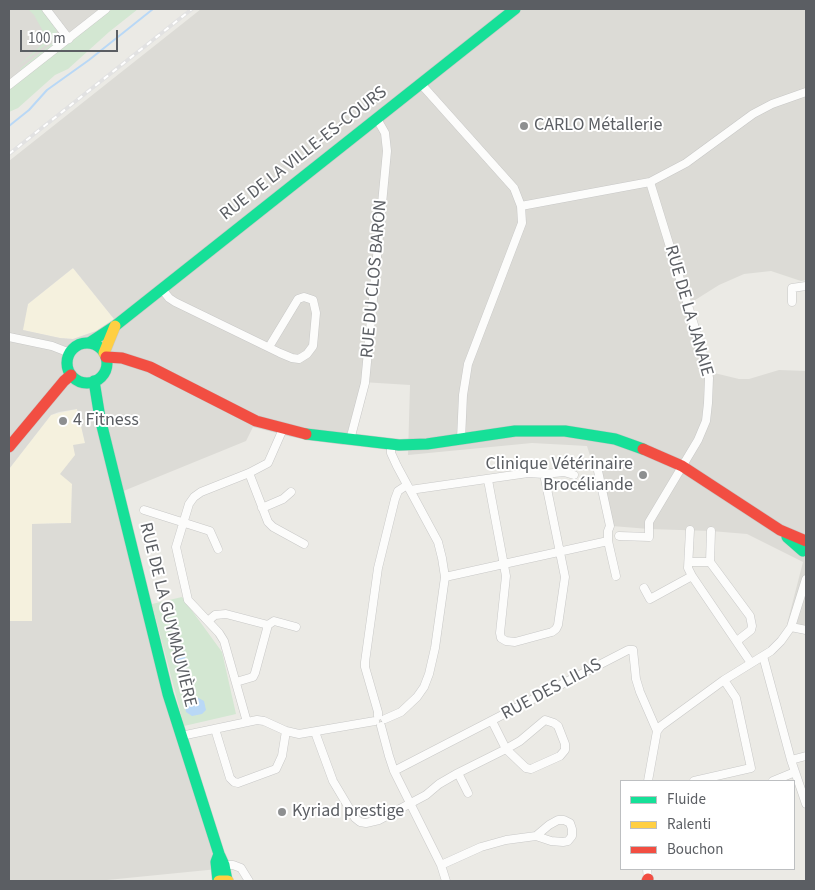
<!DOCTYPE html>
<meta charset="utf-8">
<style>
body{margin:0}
#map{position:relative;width:815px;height:890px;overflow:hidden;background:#ebeae5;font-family:"Source Sans 3",sans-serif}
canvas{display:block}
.frame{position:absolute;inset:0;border:10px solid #5b5e63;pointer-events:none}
.legend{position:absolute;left:620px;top:780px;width:175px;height:90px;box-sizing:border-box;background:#fff;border:1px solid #bdbfc1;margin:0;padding:6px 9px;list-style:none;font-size:15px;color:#5b5e63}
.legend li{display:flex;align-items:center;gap:10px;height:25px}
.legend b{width:25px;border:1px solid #bdbfc1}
.scale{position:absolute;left:20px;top:30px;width:98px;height:22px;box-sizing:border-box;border:2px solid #5b5e63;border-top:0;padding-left:6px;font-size:15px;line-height:18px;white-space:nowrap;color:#5b5e63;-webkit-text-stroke:4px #fff;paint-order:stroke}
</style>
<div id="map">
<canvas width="815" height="890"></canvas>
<div class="frame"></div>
<ul class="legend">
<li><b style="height:6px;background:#16e098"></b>Fluide</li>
<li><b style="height:6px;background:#ffcf43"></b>Ralenti</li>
<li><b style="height:6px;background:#f24e42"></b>Bouchon</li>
</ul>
<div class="scale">100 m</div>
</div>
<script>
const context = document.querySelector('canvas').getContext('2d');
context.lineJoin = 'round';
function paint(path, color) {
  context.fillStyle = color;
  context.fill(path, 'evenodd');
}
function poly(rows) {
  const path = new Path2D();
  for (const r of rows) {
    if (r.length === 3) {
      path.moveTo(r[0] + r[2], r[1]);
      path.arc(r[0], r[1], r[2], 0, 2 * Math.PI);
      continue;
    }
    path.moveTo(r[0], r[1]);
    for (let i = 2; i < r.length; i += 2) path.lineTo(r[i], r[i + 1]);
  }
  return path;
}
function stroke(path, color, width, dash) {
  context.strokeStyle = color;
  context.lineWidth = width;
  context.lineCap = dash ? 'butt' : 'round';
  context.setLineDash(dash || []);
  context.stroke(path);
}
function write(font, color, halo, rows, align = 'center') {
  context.font = font + ' "Source Sans 3",sans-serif';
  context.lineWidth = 4;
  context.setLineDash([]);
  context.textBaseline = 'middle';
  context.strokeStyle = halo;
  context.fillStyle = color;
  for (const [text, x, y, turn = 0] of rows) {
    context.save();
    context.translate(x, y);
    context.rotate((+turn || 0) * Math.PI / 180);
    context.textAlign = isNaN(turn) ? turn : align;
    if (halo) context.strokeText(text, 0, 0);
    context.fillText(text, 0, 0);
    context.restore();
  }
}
const commercial = poly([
 [73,268,114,319,96,331,73,339,60,338,22,330,28,304],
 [77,409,85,443,75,455,72,484,71,523,32,524,32,621,9,621,9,469,51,415]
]);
const industrial = poly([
 [9,9,112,9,9,89],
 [201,9,806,9,806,280,801,281,771,271,744,274,719,285,684,307,702,370,739,379,749,379,779,370,806,371,806,628,787,624,803,562,747,534,711,531,649,529,612,526,587,446,532,443,408,455,410,385,362,382,344,445,292,437,253,427,246,441,121,492,152,617,182,725,228,868,97,881,9,881,9,621,32,621,32,524,71,523,72,484,60,474,75,455,73,445,85,443,77,409,59,412,51,415,9,469,9,161],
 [73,268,114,319,96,331,73,339,60,338,23,330,28,304]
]);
const green = poly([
 [28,9,43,9,56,26,57,36,17,67,44,43,45,35,34,15],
 [112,9,138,9,109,32,68,69,55,75,18,108,9,112,9,89],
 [55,41,55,43,41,56,22,71,20,69],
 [182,597,222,652,236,714,184,726,152,604]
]);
const water = poly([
 [173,652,178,652,185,656,187,667,175,661,172,657],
 [187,691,189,691,193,695,204,701,206,710,202,714,192,716,186,712,184,699]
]);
const stream = poly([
 [9,126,29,110,47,90,89,60,153,9]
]);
const street = poly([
 [46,9,69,39],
 [421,84,514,188,521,206,522,223,468,364,463,395,461,439],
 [9,85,106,9],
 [521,206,650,182,686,163,753,114,772,104,806,92],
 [162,289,169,298,175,302,280,353,292,358,299,359,307,354,313,346,316,313,313,300,304,297,298,299,269,347],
 [792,302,792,288,806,286],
 [9,337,52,346,70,353],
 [350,440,365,383,387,151,385,133,377,119],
 [598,471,610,526,608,531,608,541,616,576],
 [249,473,268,522,273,527,304,544],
 [488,480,506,576,500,633,501,638,506,641,515,642,552,632,556,629,558,625,565,577,544,474],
 [410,490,528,473,544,474,564,472,574,475],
 [262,508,283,499,291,492],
 [144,510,210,531,218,549],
 [690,530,688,568,692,576],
 [619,536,649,537,649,522,698,440,706,421,708,403,709,378,707,367,650,182],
 [689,562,710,562,750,616,752,626,751,630,737,641],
 [710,562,711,531],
 [445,577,608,541],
 [644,588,650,599,692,576,751,663],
 [208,621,215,615,226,614,268,625,255,673,253,677,236,682],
 [268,625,274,621,296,627],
 [791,627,806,630],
 [763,656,791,760,806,804],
 [378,716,378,712,365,667,365,662,378,568,395,499,398,491,407,485],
 [385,719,401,712,417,697,424,687,429,674,435,648,445,577,442,558,438,542,397,466,391,453,391,445],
 [247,722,224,641,219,633,188,600,176,547,189,504,194,497,201,492,249,473,268,463,283,429],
 [381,726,389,756,394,771,441,865,446,881],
 [215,729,230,778,234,782,238,783,276,769,282,756,286,731],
 [315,732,333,781,355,818,360,822,366,823,379,820,426,795,439,784,458,773,506,749,520,741,545,720,554,723,558,726,565,744,565,750,560,756,531,769,526,768,506,749,492,721],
 [181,736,257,720,264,721,286,731,299,734,375,721],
 [791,760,806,756],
 [394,771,628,650,633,650,636,679,640,692,657,731],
 [458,773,468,793],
 [648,781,657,731,661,726,724,680,771,651,781,641,791,627,806,579],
 [694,781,751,768,736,698,724,680],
 [773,781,795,772],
 [224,865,233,865,241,868,249,881],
 [441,865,481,847,506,840,536,836,551,841,563,842,568,841,572,836,572,829,570,823,564,820,558,820,549,825,536,836],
 [647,869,648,879]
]);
const fast = poly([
 [89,343,115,326,515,9],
 [87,363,20],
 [94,381,100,418,168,694,219,854,224,865,227,881],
 [306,434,399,445,427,444,515,431,565,431,615,439,643,449],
 [787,537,803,551],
 [218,881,216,862,219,854]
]);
const slow = poly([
 [104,353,115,326],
 [219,881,228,881]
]);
const jam = poly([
 [106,357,122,358,150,367,256,421,306,434],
 [9,447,64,381,71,375],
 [643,449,682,466,780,530,806,541],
 [647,881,648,879]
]);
const rail = poly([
 [9,154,192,9]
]);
const markers = [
 [524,126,5,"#8d8f90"],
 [63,421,5,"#8d8f90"],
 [643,475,5,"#8d8f90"],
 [282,812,5,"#8d8f90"]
];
const poiNames = [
 ["CARLO Métallerie",534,126],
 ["4 Fitness",73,421],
 ["Clinique Vétérinaire",633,465,"right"],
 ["Brocéliande",633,486,"right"],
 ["Kyriad prestige",292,812]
];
const streetNames = [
 ["RUE DE LA VILLE-ES-COURS",304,154,-38],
 ["RUE DU CLOS BARON",375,279,-85],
 ["RUE DE LA JANAIE",688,311,74],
 ["RUE DE LA GUYMAUVIÈRE",167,615,76],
 ["RUE DES LILAS",552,690,-28]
];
paint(commercial, '#f5f1de');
paint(industrial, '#dcdbd6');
paint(green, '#d3e7d2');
paint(water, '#b9d8f6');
stroke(stream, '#b9d8f6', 2);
stroke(street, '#c8c8c7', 9);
stroke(fast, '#c7c7c5', 12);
stroke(slow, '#c7c7c5', 12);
stroke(jam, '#c7c7c5', 12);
stroke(street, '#fcfcfb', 8);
stroke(fast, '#16e098', 11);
stroke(slow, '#ffcf43', 11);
stroke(jam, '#f24e42', 11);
stroke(rail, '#e2e2e2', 4);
stroke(rail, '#fff', 2, [5.5]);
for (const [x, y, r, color] of markers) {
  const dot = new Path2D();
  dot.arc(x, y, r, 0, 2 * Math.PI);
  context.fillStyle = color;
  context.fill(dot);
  stroke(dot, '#fff', 2);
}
write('18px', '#5b5e63', '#fff', poiNames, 'left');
write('18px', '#5b5e63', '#fff', streetNames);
</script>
